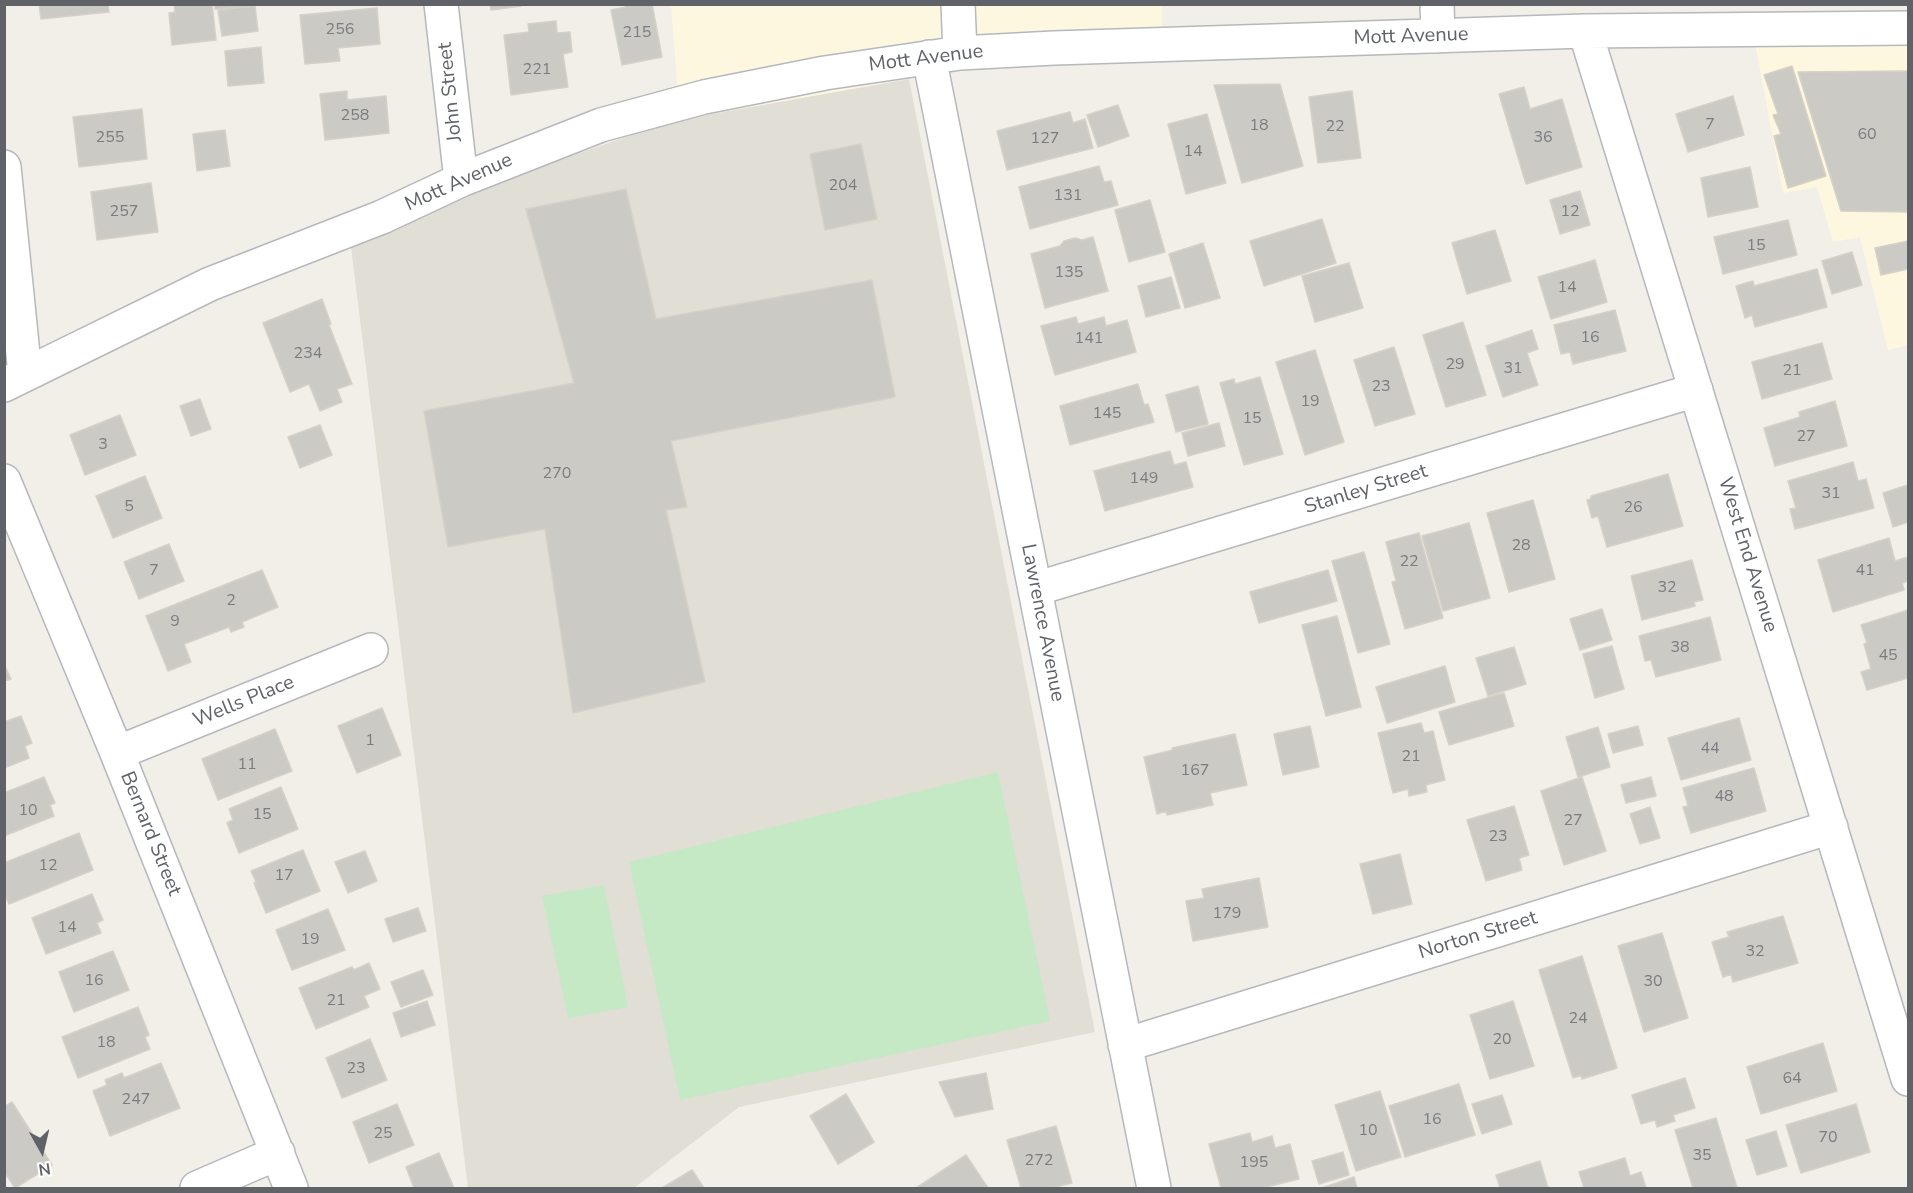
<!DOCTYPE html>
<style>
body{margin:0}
#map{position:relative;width:1913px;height:1193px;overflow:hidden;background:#f1efe8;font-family:"Nunito Sans",sans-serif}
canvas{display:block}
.frame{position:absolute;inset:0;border:6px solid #5f6368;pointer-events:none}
.north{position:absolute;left:12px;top:1121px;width:60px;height:60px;-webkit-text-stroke:4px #fff;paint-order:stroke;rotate:172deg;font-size:16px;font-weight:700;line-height:24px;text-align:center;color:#5f6368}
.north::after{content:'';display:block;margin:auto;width:21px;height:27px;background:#5f6368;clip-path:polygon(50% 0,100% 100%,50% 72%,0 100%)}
</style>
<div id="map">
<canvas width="1913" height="1193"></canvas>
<div class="frame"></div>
<div class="north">N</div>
</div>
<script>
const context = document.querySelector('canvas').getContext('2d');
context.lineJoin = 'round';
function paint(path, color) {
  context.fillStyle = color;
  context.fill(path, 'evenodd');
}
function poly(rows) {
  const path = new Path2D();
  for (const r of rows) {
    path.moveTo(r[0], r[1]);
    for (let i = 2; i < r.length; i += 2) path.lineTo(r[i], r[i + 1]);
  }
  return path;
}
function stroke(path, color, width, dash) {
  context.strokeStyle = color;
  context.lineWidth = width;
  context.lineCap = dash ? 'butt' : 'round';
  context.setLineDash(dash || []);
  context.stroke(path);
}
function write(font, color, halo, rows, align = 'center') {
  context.font = font + ' "Nunito Sans",sans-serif';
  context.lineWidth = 6;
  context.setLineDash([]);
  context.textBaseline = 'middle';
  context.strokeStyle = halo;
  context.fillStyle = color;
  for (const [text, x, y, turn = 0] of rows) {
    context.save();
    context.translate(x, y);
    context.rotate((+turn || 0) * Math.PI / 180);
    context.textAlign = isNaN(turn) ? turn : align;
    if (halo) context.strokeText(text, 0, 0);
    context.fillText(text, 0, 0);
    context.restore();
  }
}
const commercial = poly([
 [671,5,1162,5,1162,43,1019,59,680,120],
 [1752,26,1908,27,1908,345,1888,350,1860,237,1833,242,1817,187,1783,193]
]);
const education = poly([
 [909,79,1095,1032,739,1107,634,1188,468,1188,351,247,530,170,673,121]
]);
const green = poly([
 [998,772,1050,1021,680,1100,629,862],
 [604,885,628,1007,568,1018,542,896]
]);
const building = poly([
 [39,4,108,4,109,12,41,19,39,4],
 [174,4,212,4,216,40,172,45,169,13,175,12,174,4],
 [215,4,250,4,250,5,215,9,215,4],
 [490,4,520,4,521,6,491,10,490,4],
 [625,4,652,4,662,57,622,65,611,10,626,7,625,4],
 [255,6,258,31,222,36,218,10,255,6],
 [377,8,380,44,338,48,340,61,305,64,300,15,377,8],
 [556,21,557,33,570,32,572,52,563,54,568,87,511,95,504,35,529,32,528,24,556,21],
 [261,47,264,83,228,86,225,51,261,47],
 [1792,66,1826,176,1788,188,1774,136,1781,134,1773,115,1778,114,1764,75,1792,66],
 [1908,71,1908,212,1841,211,1798,72,1908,71],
 [1280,84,1303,166,1242,183,1214,85,1280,84],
 [1524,87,1530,109,1562,99,1582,167,1526,184,1499,94,1524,87],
 [347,91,347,100,386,96,389,133,325,140,320,94,347,91],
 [1352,91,1361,158,1318,163,1309,97,1352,91],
 [1733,96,1744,135,1688,152,1676,114,1733,96],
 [1118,105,1129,136,1098,147,1087,115,1118,105],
 [142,109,147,159,79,167,73,117,142,109],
 [1070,112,1073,123,1085,119,1093,148,1007,170,997,131,1070,112],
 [1207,114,1226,183,1186,194,1168,124,1207,114],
 [225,130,230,166,197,171,193,134,225,130],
 [861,144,877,219,825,230,810,154,861,144],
 [1099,166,1104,182,1111,181,1118,205,1030,229,1019,187,1099,166],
 [1750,167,1758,207,1708,217,1701,178,1750,167],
 [151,183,158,232,97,240,91,192,151,183],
 [626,189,656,319,872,280,895,397,671,441,687,507,666,510,705,682,573,713,545,529,448,547,424,411,574,383,526,209,626,189],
 [1580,191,1590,225,1560,234,1550,200,1580,191],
 [1150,200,1165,252,1129,262,1115,210,1150,200],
 [1322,219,1336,263,1264,286,1250,241,1322,219],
 [1788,220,1797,255,1723,274,1714,237,1788,220],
 [1495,230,1511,281,1467,294,1452,243,1495,230],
 [1093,237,1108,291,1045,308,1031,254,1060,246,1064,241,1075,238,1082,240,1093,237],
 [1908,241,1908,269,1881,275,1875,248,1908,241],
 [1203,243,1220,298,1185,308,1169,254,1203,243],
 [1852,252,1862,285,1832,294,1822,261,1852,252],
 [1595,260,1607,302,1551,319,1538,277,1595,260],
 [1349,263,1363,308,1315,322,1302,276,1349,263],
 [1817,269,1827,307,1755,327,1752,315,1745,318,1736,286,1753,281,1754,286,1817,269],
 [1171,277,1180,308,1146,317,1138,286,1171,277],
 [322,299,331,324,329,325,352,384,337,389,342,402,320,411,309,384,290,392,263,323,322,299],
 [1615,310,1626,351,1573,364,1570,352,1561,354,1554,325,1615,310],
 [1076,317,1078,324,1104,317,1106,326,1127,320,1136,352,1055,375,1041,326,1076,317],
 [1463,322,1486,395,1446,407,1423,335,1463,322],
 [1532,330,1538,349,1527,353,1538,385,1503,397,1486,346,1532,330],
 [1822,343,1832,379,1762,399,1752,362,1822,343],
 [1394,347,1415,414,1375,426,1354,360,1394,347],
 [1315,350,1344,442,1305,455,1276,362,1315,350],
 [1260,377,1283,454,1244,465,1220,383,1234,379,1235,384,1260,377],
 [1138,384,1144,405,1148,404,1154,422,1070,445,1060,406,1138,384],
 [1198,386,1208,424,1176,432,1166,395,1198,386],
 [200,399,211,429,191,436,180,406,200,399],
 [1835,401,1847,446,1775,466,1764,428,1800,417,1799,412,1835,401],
 [120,415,136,455,85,475,70,435,120,415],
 [1219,423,1225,446,1188,456,1182,433,1219,423],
 [320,425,332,455,300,468,288,437,320,425],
 [1170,451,1174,465,1186,462,1193,487,1105,511,1094,471,1170,451],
 [1853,462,1858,481,1866,479,1874,508,1795,529,1790,509,1796,508,1788,481,1853,462],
 [1668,474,1683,526,1607,547,1598,516,1592,518,1587,500,1591,499,1591,496,1668,474],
 [145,476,162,518,113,538,96,496,145,476],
 [1908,485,1908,522,1893,527,1883,493,1908,485],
 [1533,500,1555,579,1509,592,1487,513,1533,500],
 [1469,523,1490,598,1443,611,1422,536,1469,523],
 [1419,533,1443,618,1405,629,1392,582,1396,581,1386,542,1419,533],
 [1889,538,1895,561,1908,557,1908,581,1902,583,1904,590,1833,612,1818,560,1889,538],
 [169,544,184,581,139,599,124,562,169,544],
 [1364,552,1390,644,1358,653,1332,561,1364,552],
 [1692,560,1703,600,1694,602,1695,606,1642,620,1631,576,1692,560],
 [262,570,278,607,242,622,244,627,231,632,229,627,184,644,191,662,168,671,146,616,262,570],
 [1328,570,1337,601,1259,623,1250,592,1328,570],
 [1602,609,1612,640,1580,650,1570,619,1602,609],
 [1908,610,1908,678,1867,690,1861,672,1871,669,1864,644,1867,643,1861,625,1908,610],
 [1337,616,1361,707,1326,716,1302,625,1337,616],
 [1710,617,1721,660,1656,677,1651,660,1645,661,1639,636,1710,617],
 [1612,646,1624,689,1595,698,1583,654,1612,646],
 [1514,647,1526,684,1488,696,1476,658,1514,647],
 [4,664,11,679,4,681,4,664],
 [1445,666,1455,702,1387,723,1376,687,1445,666],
 [1504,693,1514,726,1449,745,1439,712,1504,693],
 [382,708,401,755,357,773,338,726,382,708],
 [21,716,32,743,25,746,29,758,4,768,4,722,21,716],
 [1739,718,1751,760,1681,780,1668,738,1739,718],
 [1421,723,1424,733,1433,731,1445,780,1426,785,1427,792,1409,796,1408,789,1393,793,1378,733,1421,723],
 [1310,726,1319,767,1283,775,1274,734,1310,726],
 [1638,726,1643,745,1613,753,1608,734,1638,726],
 [1598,727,1610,767,1578,777,1566,737,1598,727],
 [275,729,292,771,218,800,202,759,275,729],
 [1235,734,1247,785,1210,793,1213,805,1167,815,1166,811,1157,814,1144,757,1173,750,1172,748,1235,734],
 [1754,768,1766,811,1691,833,1683,807,1688,806,1683,788,1754,768],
 [44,777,55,803,50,805,54,816,4,836,4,793,44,777],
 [1582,777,1606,851,1564,865,1541,791,1582,777],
 [1651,777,1656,796,1626,803,1621,785,1651,777],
 [281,787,298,829,239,853,227,823,233,820,229,809,281,787],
 [1514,806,1529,855,1519,858,1522,870,1486,881,1467,820,1514,806],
 [1650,807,1660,838,1640,844,1630,814,1650,807],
 [79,833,93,870,9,904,4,892,4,863,79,833],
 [303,850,320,891,266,913,254,883,256,882,251,871,303,850],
 [365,851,377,881,348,893,335,862,365,851],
 [1400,854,1412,904,1373,914,1360,864,1400,854],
 [1259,878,1268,927,1193,941,1186,901,1204,898,1202,889,1259,878],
 [92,894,103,920,97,923,101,933,46,954,32,918,92,894],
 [418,908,426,931,393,942,385,919,418,908],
 [328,909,345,950,292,970,276,930,328,909],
 [1783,916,1798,963,1733,982,1731,974,1723,977,1712,942,1729,937,1727,932,1783,916],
 [1662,933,1688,1018,1644,1032,1618,946,1662,933],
 [113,951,129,990,74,1012,59,972,113,951],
 [1582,956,1617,1068,1582,1079,1581,1075,1573,1078,1539,970,1582,956],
 [369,963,380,989,364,996,369,1007,316,1029,299,988,352,967,354,970,369,963],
 [423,970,433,995,401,1007,391,982,423,970],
 [427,1001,435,1025,401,1037,393,1013,427,1001],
 [1513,1001,1534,1066,1490,1079,1470,1015,1513,1001],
 [138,1007,149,1035,145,1037,150,1049,78,1078,62,1037,138,1007],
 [370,1039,387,1080,342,1098,326,1058,370,1039],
 [1823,1043,1837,1091,1761,1114,1747,1067,1823,1043],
 [161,1063,180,1108,110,1136,93,1091,107,1085,105,1080,122,1073,124,1078,161,1063],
 [986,1073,993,1109,955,1117,939,1082,986,1073],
 [1685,1078,1695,1108,1673,1115,1675,1121,1657,1127,1655,1120,1641,1124,1632,1095,1685,1078],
 [1459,1084,1475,1135,1405,1157,1389,1106,1459,1084],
 [1380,1091,1401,1157,1356,1171,1335,1105,1380,1091],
 [846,1094,874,1142,838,1164,810,1116,846,1094],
 [1502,1095,1512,1124,1482,1134,1472,1104,1502,1095],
 [12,1102,52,1165,15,1188,4,1171,4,1107,12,1102],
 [397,1104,414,1145,369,1163,353,1122,397,1104],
 [1856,1104,1870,1152,1801,1173,1786,1125,1856,1104],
 [1716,1118,1737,1188,1693,1188,1675,1130,1716,1118],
 [1056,1126,1072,1183,1051,1188,1021,1188,1007,1140,1056,1126],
 [1776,1131,1787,1166,1757,1175,1746,1140,1776,1131],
 [1250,1133,1252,1142,1272,1136,1275,1148,1290,1144,1299,1179,1262,1188,1221,1188,1209,1144,1250,1133],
 [1343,1152,1349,1175,1319,1184,1312,1161,1343,1152],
 [439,1153,454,1188,414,1188,406,1167,439,1153],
 [966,1155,988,1188,916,1188,966,1155],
 [1625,1158,1630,1176,1641,1172,1646,1188,1584,1188,1579,1172,1625,1158],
 [1540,1161,1548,1188,1500,1188,1496,1175,1540,1161],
 [692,1170,704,1188,662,1188,692,1170],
 [1354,1177,1357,1188,1322,1188,1354,1177]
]);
const minor = poly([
 [441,4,461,180],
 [958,4,960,53],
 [1437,4,1438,36],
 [1585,31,1908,1079],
 [929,57,1154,1188],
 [4,167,25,374],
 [4,385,210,284,382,217,461,180,601,125,704,97,825,73,960,53,1054,48,1585,31,1908,28],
 [4,481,117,753,291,1188],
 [1035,589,1696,390],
 [117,753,371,650],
 [1125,1045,1831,827],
 [197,1188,278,1153]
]);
const numberNames = [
 ["256",340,30],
 ["215",637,33],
 ["221",537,70],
 ["258",355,116],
 ["7",1710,125],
 ["18",1259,126],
 ["22",1335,127],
 ["60",1867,135],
 ["255",110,138],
 ["36",1543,138],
 ["127",1045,139],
 ["14",1193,152],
 ["204",843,186],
 ["131",1068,196],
 ["257",124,212],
 ["12",1570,212],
 ["15",1756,246],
 ["135",1069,273],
 ["14",1567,288],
 ["16",1590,338],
 ["141",1089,339],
 ["234",308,354],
 ["29",1455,365],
 ["31",1513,369],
 ["21",1792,371],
 ["23",1381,387],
 ["19",1310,402],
 ["145",1107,414],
 ["15",1252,419],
 ["27",1806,437],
 ["3",103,445],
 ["270",557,474],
 ["149",1144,479],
 ["31",1831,494],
 ["5",129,507],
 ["26",1633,508],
 ["28",1521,546],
 ["22",1409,562],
 ["7",154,571],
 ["41",1865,571],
 ["32",1667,588],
 ["2",231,601],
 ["9",175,622],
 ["38",1680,648],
 ["45",1888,656],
 ["1",370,741],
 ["44",1710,749],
 ["21",1411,757],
 ["11",247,765],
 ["167",1195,771],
 ["48",1724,797],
 ["10",28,811],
 ["15",262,815],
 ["27",1573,821],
 ["23",1498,837],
 ["12",48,866],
 ["17",284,876],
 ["179",1227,914],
 ["14",67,928],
 ["19",310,940],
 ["32",1755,952],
 ["16",94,981],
 ["30",1653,982],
 ["21",336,1001],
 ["24",1578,1019],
 ["20",1502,1040],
 ["18",106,1043],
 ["23",356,1069],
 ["64",1792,1079],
 ["247",136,1100],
 ["16",1432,1120],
 ["10",1368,1131],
 ["25",383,1134],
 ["70",1828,1138],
 ["35",1702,1156],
 ["272",1039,1161],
 ["195",1254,1163]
];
const streetNames = [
 ["Mott Avenue",1411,37,-2],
 ["Mott Avenue",926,59,-7],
 ["John Street",451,92,-96],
 ["Mott Avenue",459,183,-24],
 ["Stanley Street",1366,490,-17],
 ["West End Avenue",1747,555,73],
 ["Lawrence Avenue",1042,623,79],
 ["Wells Place",244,702,-22],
 ["Bernard Street",150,834,68],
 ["Norton Street",1478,936,-17]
];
paint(commercial, '#fef7e0');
paint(education, '#e1ded6');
paint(green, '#c5e8c5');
paint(building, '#cccac5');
stroke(building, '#d6d1c6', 1.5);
stroke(minor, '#b5b8bc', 36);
stroke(minor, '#fff', 33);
write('16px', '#7a7d7f', null, numberNames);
write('20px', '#5f6368', '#fff', streetNames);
</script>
